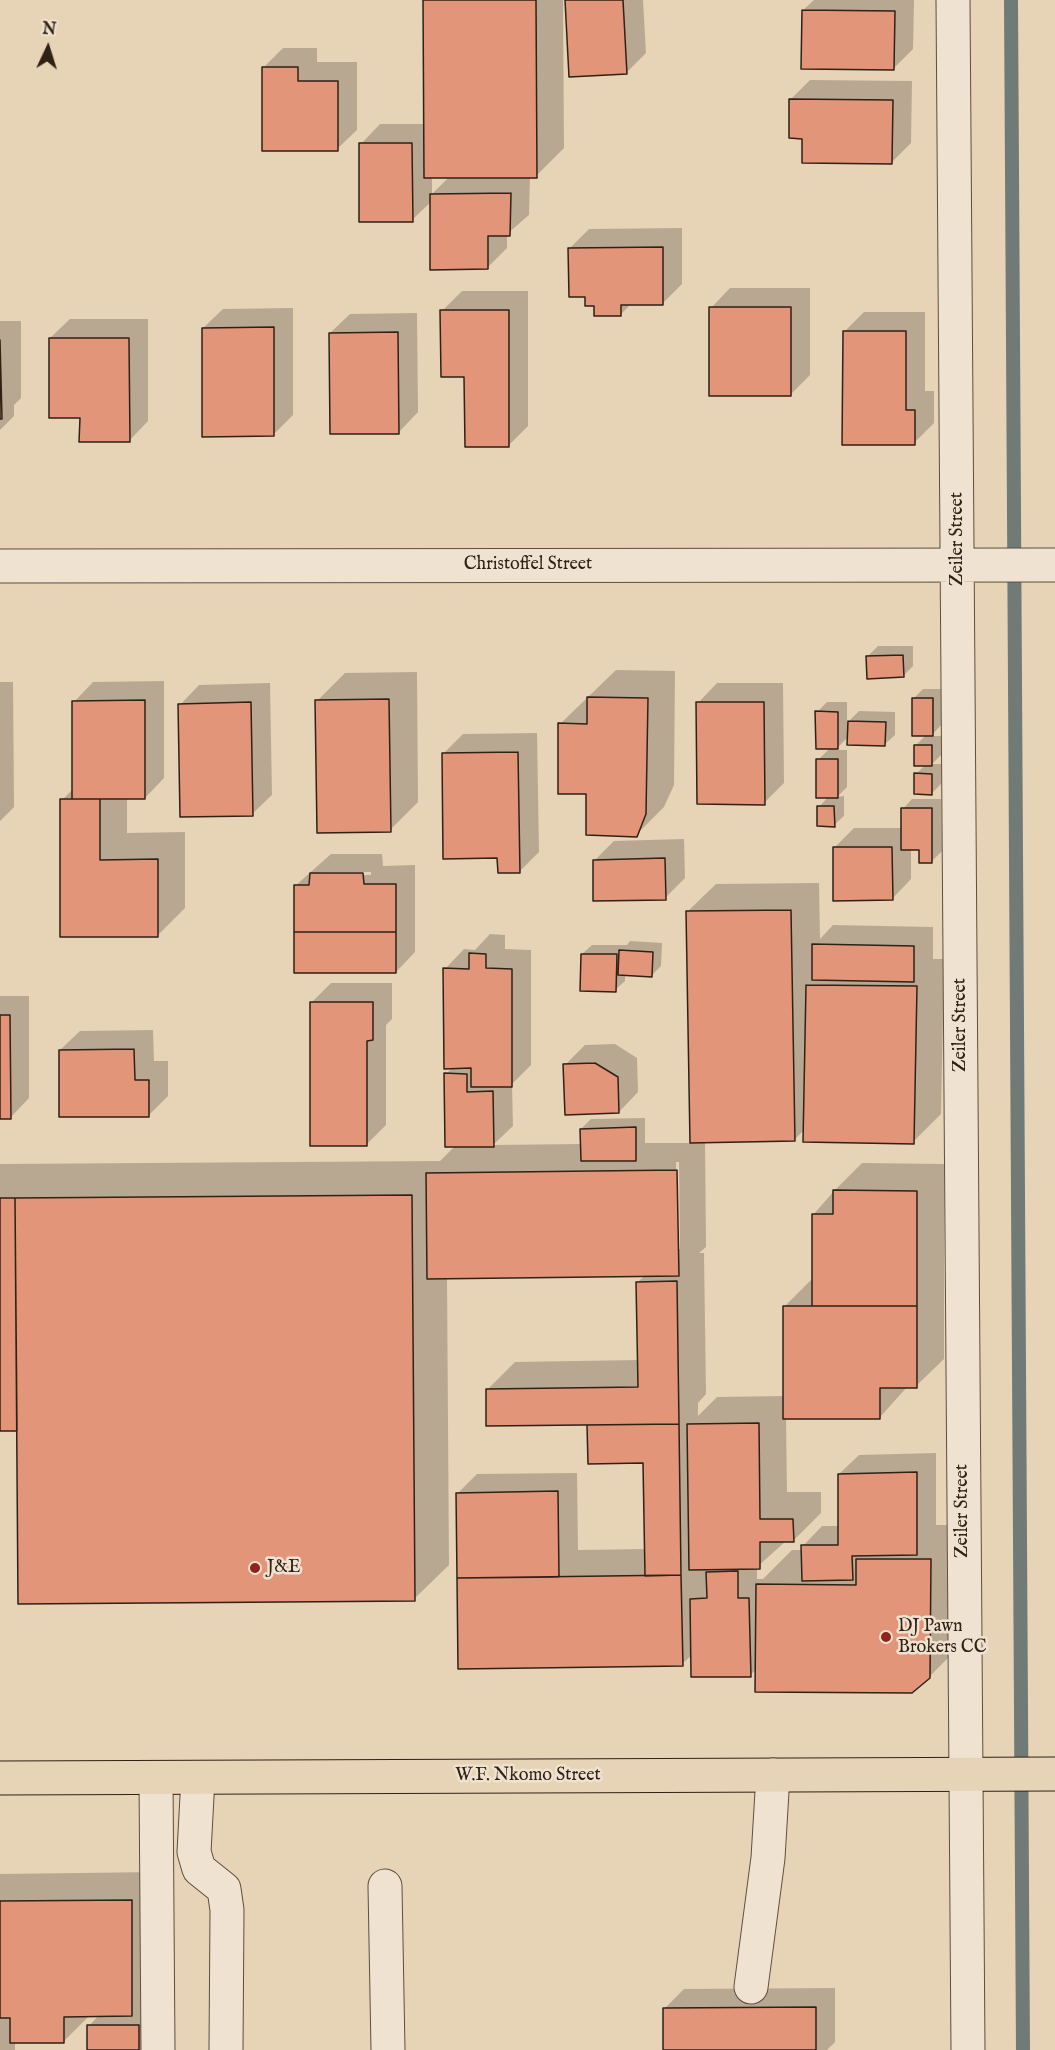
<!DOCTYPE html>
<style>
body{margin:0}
#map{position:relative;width:1055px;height:2050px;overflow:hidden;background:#e7d3b6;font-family:"IM FELL English",serif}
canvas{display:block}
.north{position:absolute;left:18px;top:18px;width:60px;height:60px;-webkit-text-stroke:4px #efe2d0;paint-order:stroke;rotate:4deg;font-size:16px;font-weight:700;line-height:24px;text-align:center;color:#302115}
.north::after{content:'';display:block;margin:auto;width:21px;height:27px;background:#302115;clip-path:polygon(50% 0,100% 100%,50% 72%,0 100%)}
</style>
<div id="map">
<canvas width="1055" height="2050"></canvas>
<div class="north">N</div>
</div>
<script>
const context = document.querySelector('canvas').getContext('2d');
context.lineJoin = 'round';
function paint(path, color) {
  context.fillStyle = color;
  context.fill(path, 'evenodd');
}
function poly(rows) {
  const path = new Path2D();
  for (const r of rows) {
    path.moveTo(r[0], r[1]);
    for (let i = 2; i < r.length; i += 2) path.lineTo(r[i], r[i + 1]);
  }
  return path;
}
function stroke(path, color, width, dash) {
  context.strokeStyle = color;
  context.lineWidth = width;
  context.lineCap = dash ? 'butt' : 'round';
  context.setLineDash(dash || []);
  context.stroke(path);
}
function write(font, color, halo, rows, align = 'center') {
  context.font = font + ' "IM FELL English",serif';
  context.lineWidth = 5;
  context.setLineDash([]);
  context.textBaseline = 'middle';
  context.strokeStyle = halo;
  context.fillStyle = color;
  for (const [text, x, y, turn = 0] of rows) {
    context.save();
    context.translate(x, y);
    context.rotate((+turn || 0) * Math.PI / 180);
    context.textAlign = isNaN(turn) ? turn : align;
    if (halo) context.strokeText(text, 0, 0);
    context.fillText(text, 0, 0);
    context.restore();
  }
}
const shadow = poly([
 [425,0,563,0,564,148,536,176,530,176,529,215,507,234,507,248,487,268,432,201,412,220,361,144,380,124,426,124],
 [432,177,449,177,432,194],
 [566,0,643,0,646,53,626,73],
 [814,0,914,0,913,49,893,69,803,10],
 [283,48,317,48,317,62,357,62,357,130,337,149,263,68],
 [810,80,912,81,911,143,892,162,804,138,791,99],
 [682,228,682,284,662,304,631,304,621,314,596,304,570,248,589,229],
 [730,288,810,288,810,375,790,395,711,308],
 [462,291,528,291,528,426,509,445,466,376,442,311],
 [293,308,293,415,273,435,203,328,223,309],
 [864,312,925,312,925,391,934,391,934,423,914,443,844,332],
 [417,313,418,412,399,432,330,333,350,314],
 [70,319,148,319,148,421,129,441,81,417,50,338],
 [0,321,21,321,21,398,14,405,14,416,0,430],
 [878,646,913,646,913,666,903,676,868,656],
 [616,670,675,671,674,785,664,807,636,835,587,793,560,724],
 [417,672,418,802,390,830,317,701,345,673],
 [164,681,164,778,145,798,127,798,127,833,185,832,185,908,157,936,62,936,62,800,74,788,74,702,93,682],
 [0,682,13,682,14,807,0,821],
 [270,683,272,795,252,814,180,705,199,685],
 [717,683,783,683,784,783,764,803,698,703],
 [923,689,943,689,942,724,931,736,941,736,941,755,932,764,942,764,941,784,932,793,916,774,925,765,915,746,927,734,914,698],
 [827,702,847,702,847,723,859,711,895,712,895,735,885,744,849,736,835,750,847,750,847,787,837,797,844,796,844,816,834,825,819,807,828,797,818,760,831,747,817,712],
 [537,733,539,852,520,871,499,857,443,754,463,734],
 [912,799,941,799,942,851,932,861,920,848,911,848,911,879,892,899,834,848,854,828,902,828,903,809],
 [684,839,685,878,665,898,594,861,614,841],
 [331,854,382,854,383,866,415,865,415,952,396,972,295,886],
 [321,872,371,872,371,875,318,875],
 [819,883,820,939,833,925,933,927,933,959,944,959,941,1114,913,1142,805,1129,794,1140,705,1141,706,1247,699,1253,704,1253,706,1394,698,1403,698,1416,717,1397,785,1396,784,1307,812,1279,813,1215,834,1191,862,1163,944,1164,944,1359,916,1386,908,1386,880,1417,786,1417,787,1492,821,1492,821,1513,793,1541,786,1541,757,1567,757,1579,763,1579,792,1550,803,1550,803,1546,822,1526,840,1526,839,1474,859,1455,936,1453,936,1525,965,1525,964,1642,929,1677,757,1669,750,1675,693,1654,682,1664,460,1668,457,1494,477,1474,577,1473,578,1550,646,1549,644,1462,589,1426,591,1423,487,1390,515,1362,639,1360,638,1282,645,1275,447,1277,449,1565,414,1599,18,1429,0,1429,0,1164,440,1161,455,1146,446,1074,453,1067,445,969,464,949,475,950,490,934,505,935,505,949,531,950,531,1065,512,1084,513,1126,493,1145,582,1144,581,1129,591,1119,645,1118,645,1143,691,1143,688,911,716,884],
 [676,1162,679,1162,680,1249,677,1249],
 [630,941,662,943,661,966,652,975,625,974,625,981,615,990,582,954,592,945,627,945],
 [331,983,392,983,392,1019,386,1025,386,1125,366,1145,312,1002],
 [0,996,29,996,29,1098,10,1118,0,1118],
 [153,1030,154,1061,168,1061,168,1096,148,1116,60,1050,80,1031],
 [615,1044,637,1058,638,1092,619,1112,565,1065,585,1045],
 [159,1872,160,1987,140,2006,158,2006,158,2050,89,2050,89,2026,99,2015,90,2015,64,2041,15,2041,15,2050,0,2050,0,1874],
 [835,1988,835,2042,827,2050,665,2050,664,2009,684,1989]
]);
const stream = poly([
 [1011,0,1023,2050]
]);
const building = poly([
 [423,0,536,0,537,178,424,178,423,0],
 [565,0,623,0,627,74,569,77,565,0],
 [802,10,895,11,894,70,801,69,802,10],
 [262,67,298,67,298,81,338,81,338,151,262,151,262,67],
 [789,99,893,100,892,164,802,163,802,139,789,138,789,99],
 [359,143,412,143,413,222,359,222,359,143],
 [511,193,510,236,488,236,488,269,430,270,430,194,511,193],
 [663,247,663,305,621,305,621,316,594,316,594,306,585,306,585,297,569,297,568,248,663,247],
 [709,307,791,307,791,396,709,396,709,307],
 [440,310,509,310,509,447,465,447,464,377,441,377,440,310],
 [274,327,274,436,202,437,202,328,274,327],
 [843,331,906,331,906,410,915,410,915,445,842,445,843,331],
 [398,332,399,434,330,434,329,333,398,332],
 [49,338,129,338,130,442,79,442,80,418,49,418,49,338],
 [0,340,2,419,0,419,0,340],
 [903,655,904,677,867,679,866,656,903,655],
 [587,697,648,698,646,814,637,837,586,835,586,794,558,794,558,723,587,724,587,697],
 [912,698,933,698,933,736,912,736,912,698],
 [389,699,391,832,317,833,315,700,389,699],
 [145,700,145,799,72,799,72,701,145,700],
 [251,702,253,816,180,817,178,704,251,702],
 [696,702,764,702,765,805,697,804,696,702],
 [815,711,838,712,838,749,816,749,815,711],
 [848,721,886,722,885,746,847,745,848,721],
 [914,745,932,745,932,766,914,766,914,745],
 [518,752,520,873,498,873,497,858,443,859,442,753,518,752],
 [816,759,838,759,838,798,816,798,816,759],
 [914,773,932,774,932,795,914,794,914,773],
 [60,799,100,799,100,860,158,859,158,937,60,937,60,799],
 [817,806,834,806,835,827,817,826,817,806],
 [901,808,932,808,932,863,919,863,919,850,901,850,901,808],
 [833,847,892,847,893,900,833,901,833,847],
 [665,858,666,900,593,901,593,860,665,858],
 [310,873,363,873,364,884,396,884,396,932,294,932,294,885,309,885,310,873],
 [791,910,795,1141,690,1143,686,911,791,910],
 [294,932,396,932,396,973,294,973,294,932],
 [812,944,914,946,914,982,812,980,812,944],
 [619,950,653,952,652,977,618,975,619,950],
 [469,953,486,954,486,968,512,969,512,1087,471,1087,471,1068,444,1069,443,968,469,969,469,953],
 [581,954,617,954,616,992,580,991,581,954],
 [806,985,917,986,914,1144,803,1142,806,985],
 [310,1002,373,1002,373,1040,367,1041,367,1146,310,1146,310,1002],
 [0,1015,10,1015,11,1119,0,1119,0,1015],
 [134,1049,135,1080,149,1080,149,1117,59,1117,59,1050,134,1049],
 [595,1063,618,1077,619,1113,565,1115,563,1064,595,1063],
 [444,1073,467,1074,467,1092,493,1091,494,1147,445,1147,444,1073],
 [636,1127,636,1161,581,1161,580,1129,636,1127],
 [677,1170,679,1276,427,1279,426,1173,677,1170],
 [833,1190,917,1191,917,1306,812,1306,812,1214,833,1214,833,1190],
 [412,1195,415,1601,18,1604,15,1198,412,1195],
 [0,1198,15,1198,17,1431,0,1431,0,1198],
 [677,1281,679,1424,486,1426,486,1389,638,1387,636,1282,677,1281],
 [783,1306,917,1306,917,1388,880,1388,880,1419,783,1419,783,1306],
 [759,1423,760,1519,793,1519,794,1542,760,1542,760,1569,689,1570,687,1424,759,1423],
 [679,1424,681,1575,645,1576,643,1463,588,1464,587,1425,679,1424],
 [917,1472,917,1555,852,1556,853,1580,802,1581,801,1545,838,1545,838,1474,917,1472],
 [558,1491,559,1577,457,1578,456,1493,558,1491],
 [856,1559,931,1559,930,1678,912,1693,755,1692,756,1584,856,1585,856,1559],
 [738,1571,738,1598,749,1598,751,1677,691,1677,690,1599,707,1598,706,1572,738,1571],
 [681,1575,683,1666,458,1669,457,1578,681,1575],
 [132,1900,132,2016,64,2017,64,2043,10,2043,10,2018,0,2018,0,1901,132,1900],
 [816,2007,816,2050,663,2050,663,2008,816,2007],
 [87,2025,139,2025,139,2050,87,2050,87,2025]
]);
const minor = poly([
 [953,0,968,2050],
 [0,566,1055,565],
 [156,1778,158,2050],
 [198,1778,194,1852,199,1869,224,1889,227,1910,226,2050],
 [385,1886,388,2050],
 [751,1987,768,1858,773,1775]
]);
const major = poly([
 [0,1778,1055,1774]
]);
const markers = [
 [255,1568,6,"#8f2418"],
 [886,1637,6,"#8f2418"]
];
const streetNames = [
 ["Zeiler Street",958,539,-90],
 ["Christoffel Street",528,565],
 ["Zeiler Street",961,1025,-90],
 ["Zeiler Street",963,1511,-90],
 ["W.F. Nkomo Street",528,1776]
];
const poiNames = [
 ["J&E",267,1568],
 ["DJ Pawn",898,1627],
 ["Brokers CC",898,1648]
];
paint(shadow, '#0003');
stroke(stream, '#707a77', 14);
paint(building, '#e29579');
stroke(building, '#302115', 1.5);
stroke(minor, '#5e4e3d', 35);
stroke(major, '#302115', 35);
stroke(minor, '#efe2d0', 33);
stroke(major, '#e7d3b6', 33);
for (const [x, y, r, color] of markers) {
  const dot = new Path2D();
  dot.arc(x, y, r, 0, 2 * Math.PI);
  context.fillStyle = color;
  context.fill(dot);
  stroke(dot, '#efe2d0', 2);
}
write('18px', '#302115', '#efe2d0', streetNames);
write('18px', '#302115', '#efe2d0', poiNames, 'left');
</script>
